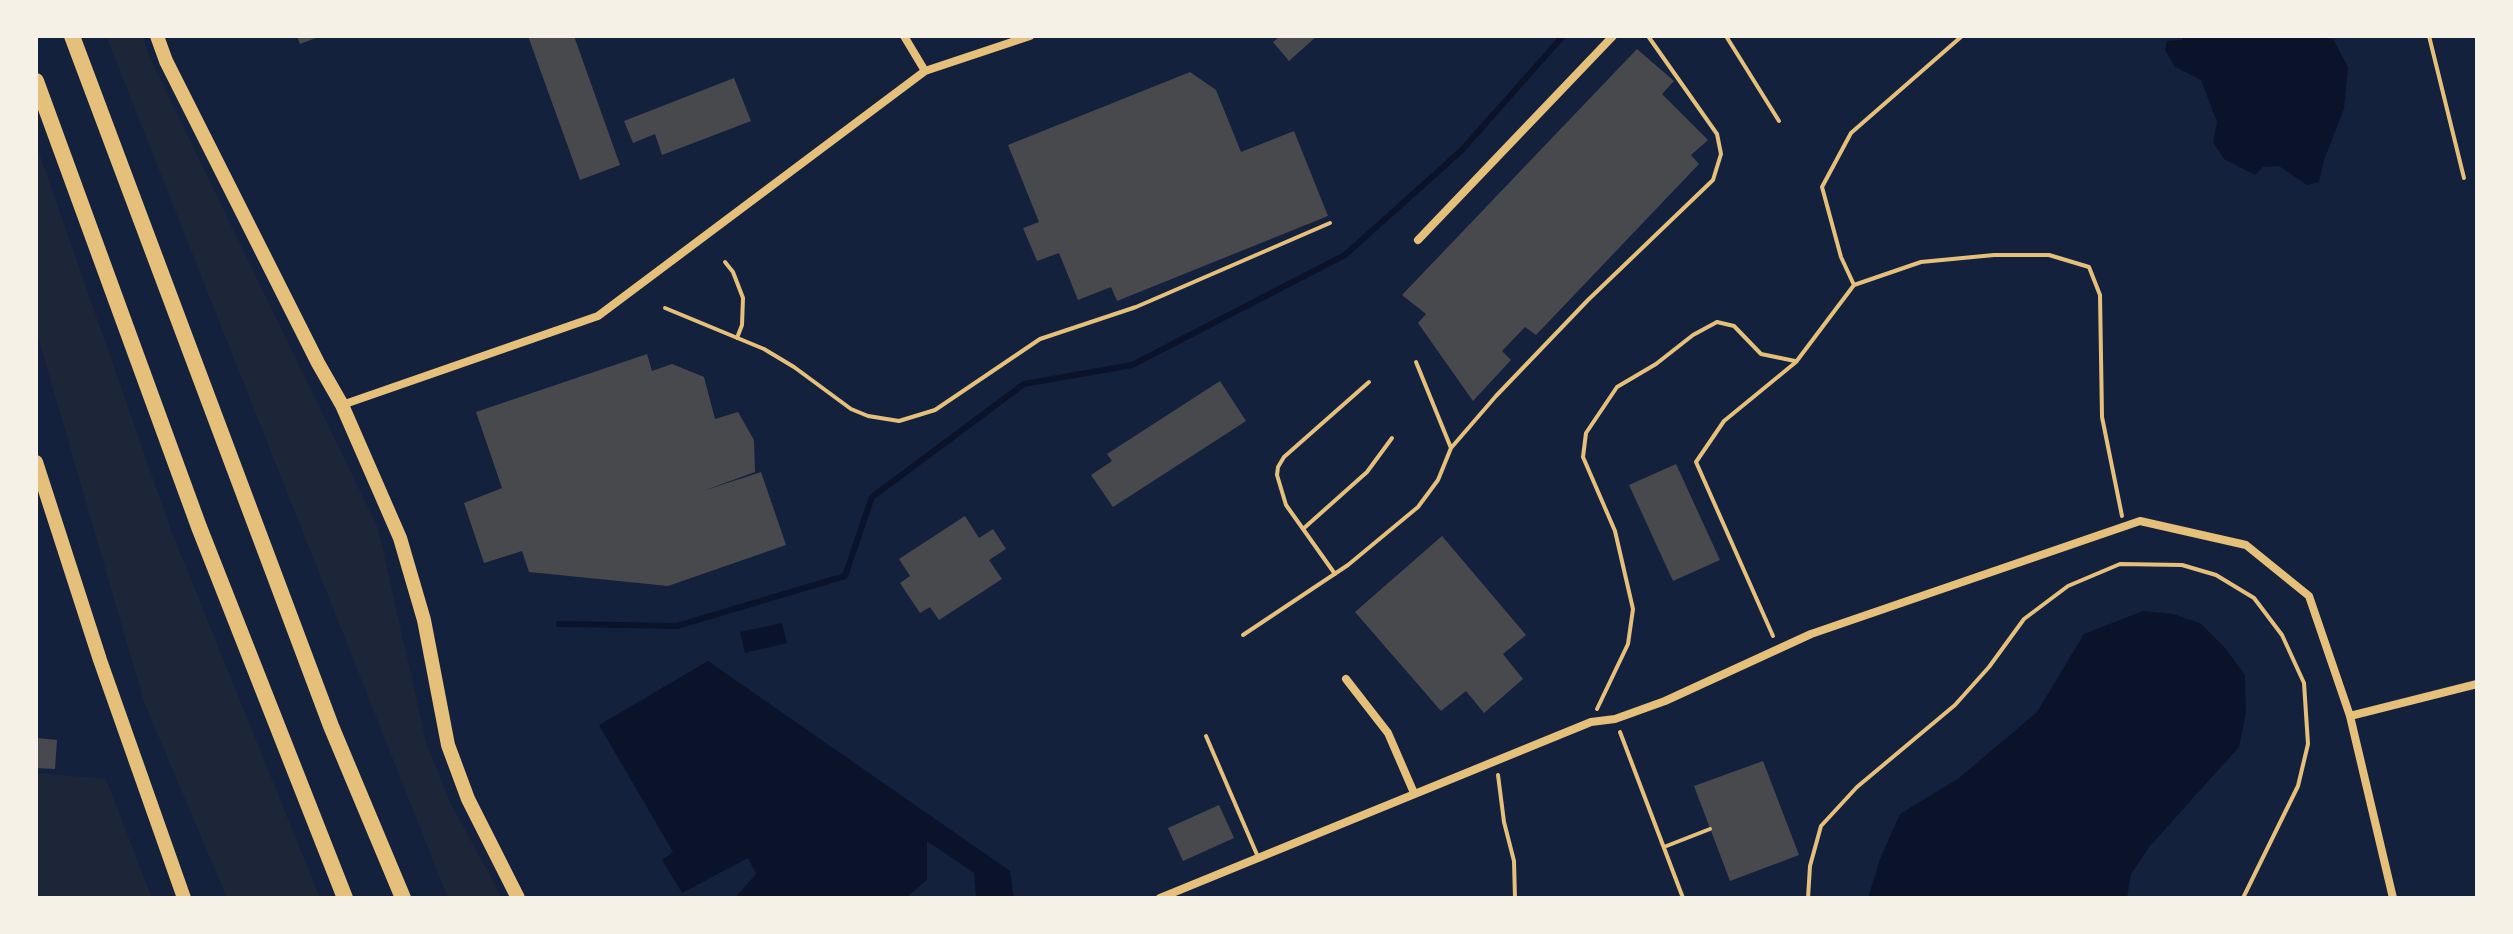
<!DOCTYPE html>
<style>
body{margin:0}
#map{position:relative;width:2513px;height:934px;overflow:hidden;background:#14213d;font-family:"PT Sans Narrow",sans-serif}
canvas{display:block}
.frame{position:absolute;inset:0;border:38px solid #f6f1e7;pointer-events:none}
</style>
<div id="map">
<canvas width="2513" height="934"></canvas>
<div class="frame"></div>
</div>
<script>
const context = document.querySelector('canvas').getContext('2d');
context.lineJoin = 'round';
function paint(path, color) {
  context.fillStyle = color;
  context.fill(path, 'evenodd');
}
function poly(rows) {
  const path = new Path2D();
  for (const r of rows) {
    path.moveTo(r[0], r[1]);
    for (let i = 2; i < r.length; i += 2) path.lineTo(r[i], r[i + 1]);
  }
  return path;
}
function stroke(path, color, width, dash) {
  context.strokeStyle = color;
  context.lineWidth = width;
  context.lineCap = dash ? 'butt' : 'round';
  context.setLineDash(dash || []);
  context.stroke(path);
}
const green = poly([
 [106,36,143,36,149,56,378,528,426,742,451,804,502,898,448,898],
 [36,144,171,530,320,898,227,898,144,702,36,330],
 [36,773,106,779,152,898,36,898]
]);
const water = poly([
 [2183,36,2309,36,2333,39,2348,67,2344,109,2324,160,2319,182,2307,185,2279,166,2263,167,2255,175,2224,159,2213,142,2217,122,2201,80,2175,67,2165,50,2167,41,2182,40],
 [2143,611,2173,614,2200,623,2226,649,2245,675,2246,713,2239,747,2150,846,2131,874,2127,898,1868,898,1880,859,1900,814,1959,778,2037,712,2084,634],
 [782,623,787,643,745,653,740,632],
 [708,661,1010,871,1014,898,976,898,974,873,927,841,927,880,906,898,735,898,756,874,748,858,682,893,662,860,673,852,599,725]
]);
const stream = poly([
 [559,624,677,626,845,576,872,497,1024,384,1132,365,1345,255,1462,150,1563,36]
]);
const building = poly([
 [297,36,321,36,300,44],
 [528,36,574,36,620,165,580,180],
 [1280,36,1317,36,1289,61,1273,42],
 [1637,49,1674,81,1662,94,1708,140,1691,155,1699,164,1536,335,1525,327,1502,351,1511,360,1473,401,1418,323,1426,314,1402,295],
 [1190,72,1216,90,1241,152,1294,131,1328,216,1117,301,1111,287,1078,300,1059,253,1037,261,1023,228,1039,222,1008,145],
 [734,78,751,121,662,155,655,134,633,143,624,121],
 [647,354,652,371,672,364,704,377,715,419,738,412,754,440,755,472,703,491,761,472,786,545,668,586,529,572,522,551,484,563,464,503,502,488,476,412],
 [1220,381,1246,421,1113,507,1091,475,1112,461,1107,454],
 [1676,464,1720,560,1673,581,1629,485],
 [965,516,979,538,993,529,1006,549,989,560,1002,579,939,620,930,607,920,613,900,583,910,576,899,559],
 [1442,536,1526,635,1503,654,1523,679,1484,713,1466,691,1441,711,1355,612],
 [36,738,57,740,55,769,36,768],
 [1763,761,1799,855,1730,881,1694,786],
 [1219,805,1234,838,1183,861,1168,828]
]);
const path = poly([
 [2429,36,2464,178],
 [1854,285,1921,262,1994,255,2049,255,2089,267,2100,295,2102,417,2122,516],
 [1773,636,1696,462,1724,421,1796,362,1854,285,1841,257,1822,187,1851,133,1962,36],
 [1597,709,1628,644,1633,609,1615,531,1583,457,1586,433,1617,387,1656,364,1693,335,1717,322,1734,326,1761,354,1795,361],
 [1620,732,1683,898],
 [1498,775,1504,822,1514,861,1515,898],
 [1664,847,1710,829],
 [1808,898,1810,866,1821,826,1857,787,1955,705,1989,667,2024,619,2068,586,2120,564,2182,565,2216,575,2254,598,2282,635,2304,683,2308,744,2298,786,2243,898]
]);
const service = poly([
 [1726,36,1779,121],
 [725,262,733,272,743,298,742,325,737,338],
 [665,308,764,349,794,367,851,409,868,416,899,421,935,410,1040,339,1136,307,1330,223],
 [1416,362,1451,448],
 [1303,529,1367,472,1392,438],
 [1335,574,1286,505,1277,475,1278,467,1284,457,1369,382],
 [1243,635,1348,565,1418,507,1438,480,1451,448,1496,396,1588,300,1713,180,1721,154,1717,134,1648,36],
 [1206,736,1258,857]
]);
const minor = poly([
 [904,36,925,71],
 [1418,240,1613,36],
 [342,405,598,316,925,71,1030,36],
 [1346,679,1388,733,1414,793],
 [2350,716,2477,684],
 [1160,898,1591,722,1615,719,1665,701,1811,634,2140,521,2246,545,2309,596,2350,716,2393,898]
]);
const primary = poly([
 [157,36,166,61,318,363,342,405,400,538,424,620,448,745,468,799,518,898],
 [36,462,100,660,184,898]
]);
const motorway = poly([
 [72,36,331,726,403,898],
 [36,81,199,527,345,898]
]);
paint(green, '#1d2539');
paint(water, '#0b132b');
stroke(stream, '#0b132b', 6);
paint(building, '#48494c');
stroke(path, '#e5c07b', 4);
stroke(service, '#e5c07b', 4);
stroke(minor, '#e5c07b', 8);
stroke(primary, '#e5c07b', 14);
stroke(motorway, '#e5c07b', 16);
</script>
